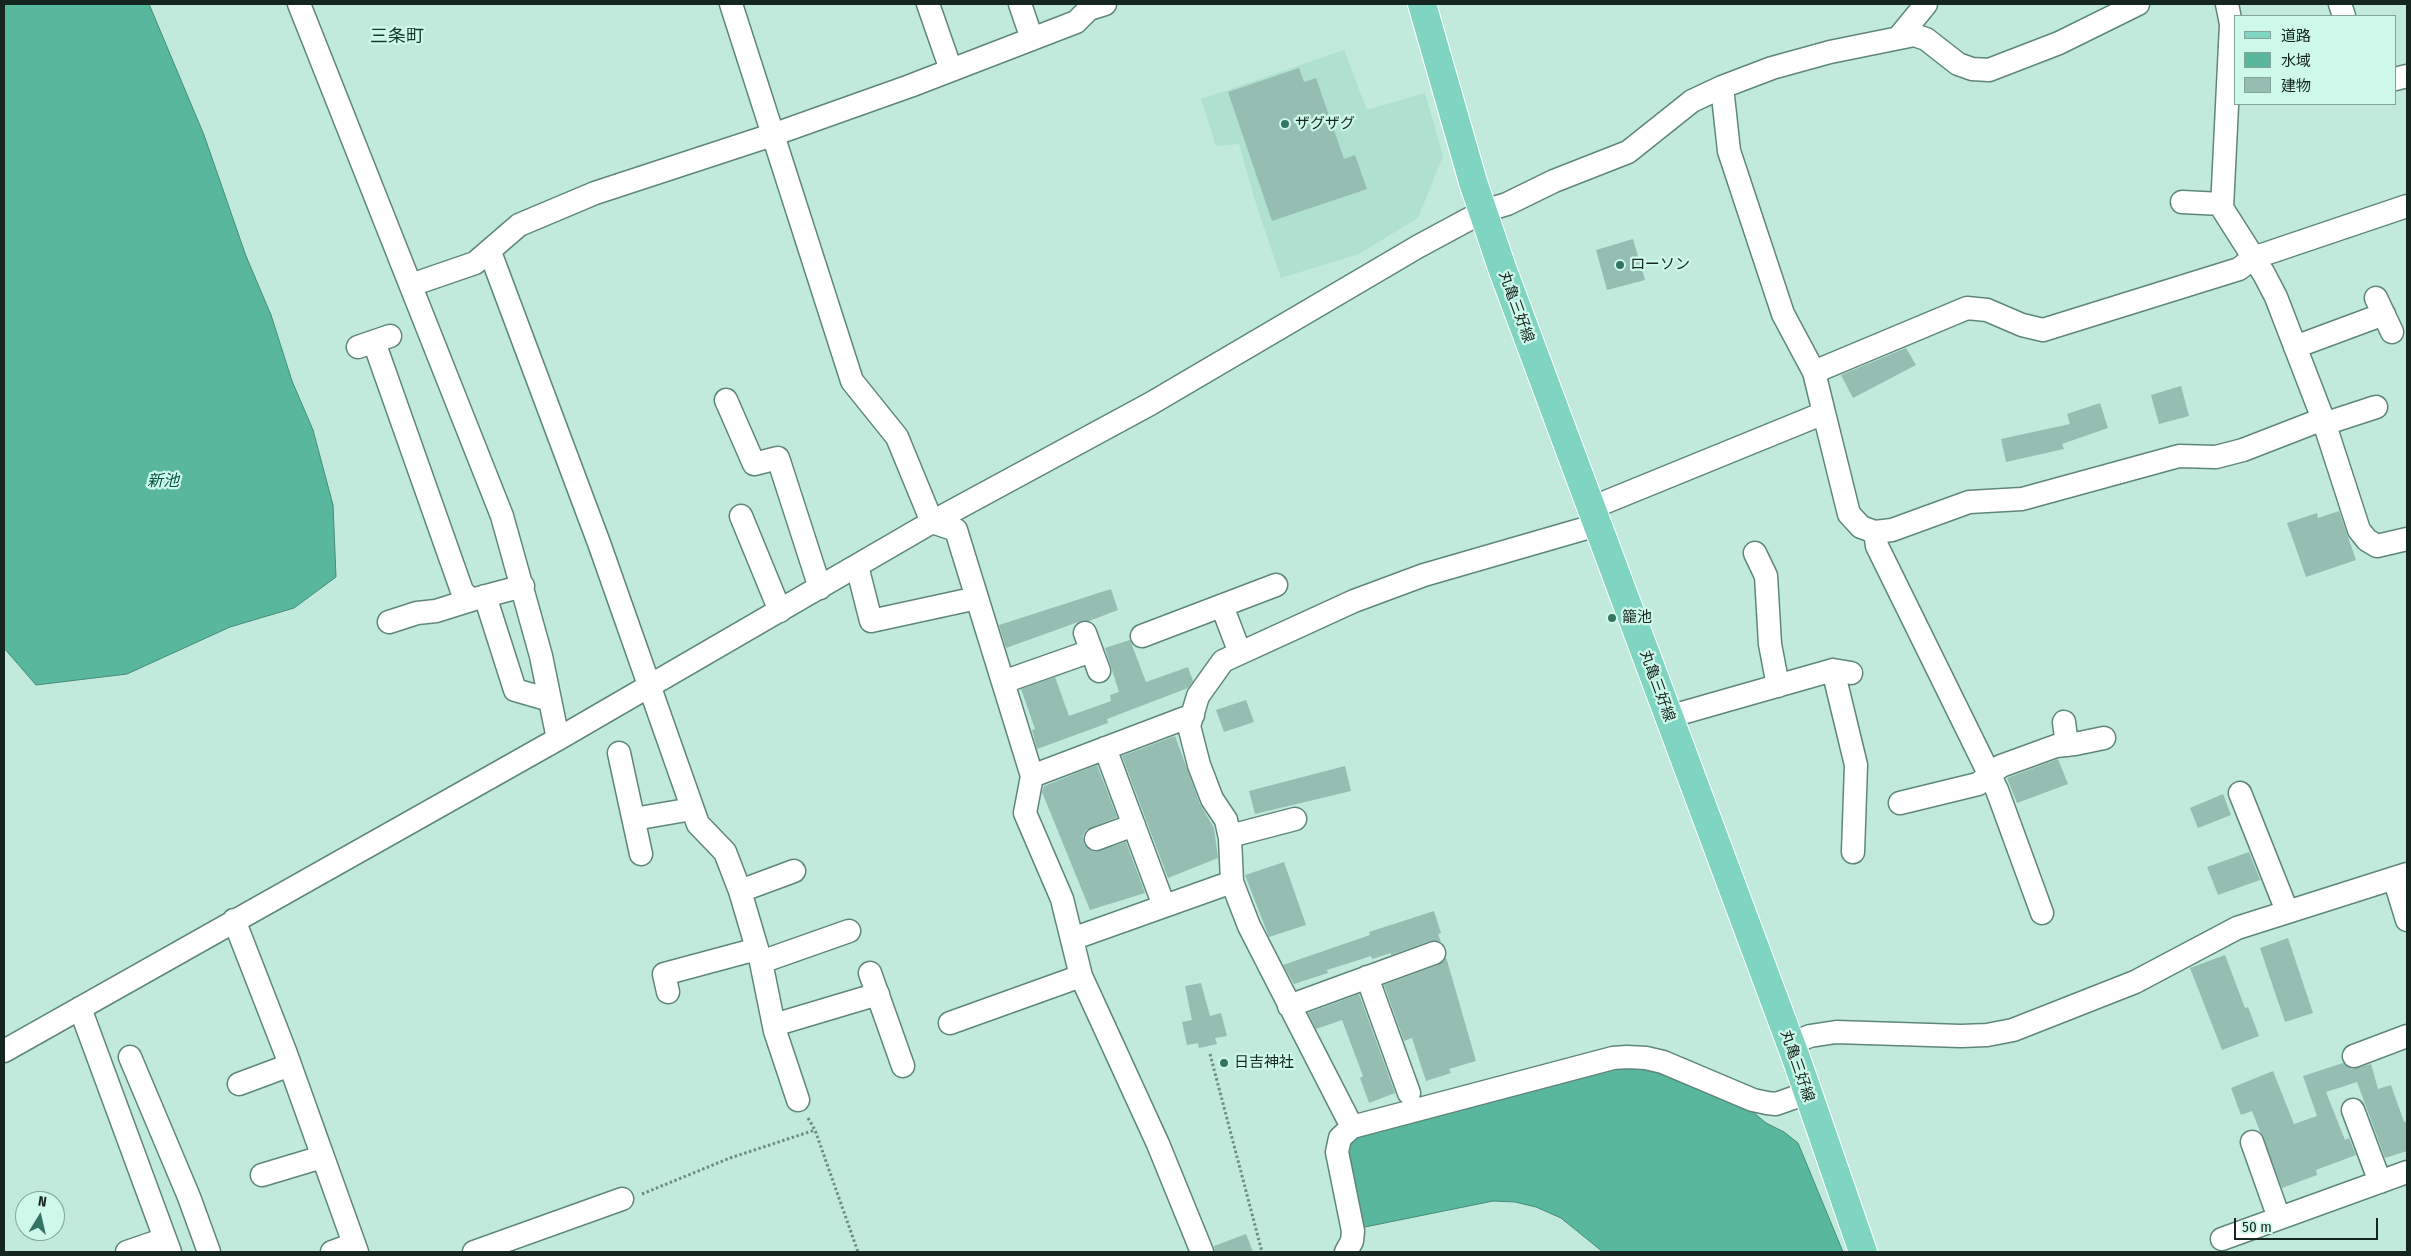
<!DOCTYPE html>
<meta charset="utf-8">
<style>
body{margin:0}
#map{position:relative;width:2411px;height:1256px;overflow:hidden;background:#c1eadd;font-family:"Fira Sans Condensed","Noto Sans JP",sans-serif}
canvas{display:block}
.frame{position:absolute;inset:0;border:5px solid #152520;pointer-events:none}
.legend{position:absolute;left:2234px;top:15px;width:162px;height:90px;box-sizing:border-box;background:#cef8ea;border:1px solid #84a499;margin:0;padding:6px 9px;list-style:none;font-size:15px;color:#152520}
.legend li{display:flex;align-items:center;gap:10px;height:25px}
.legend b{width:25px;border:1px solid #84a499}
.north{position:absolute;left:15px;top:1191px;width:50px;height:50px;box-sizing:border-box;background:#cef8ea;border:1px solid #84a499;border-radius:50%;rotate:9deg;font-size:14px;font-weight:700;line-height:20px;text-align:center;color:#152520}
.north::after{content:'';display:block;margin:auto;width:18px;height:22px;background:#347463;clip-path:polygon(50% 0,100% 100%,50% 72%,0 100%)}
.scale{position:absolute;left:2234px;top:1218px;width:144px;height:22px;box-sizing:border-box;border:2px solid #152520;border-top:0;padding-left:6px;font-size:15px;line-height:18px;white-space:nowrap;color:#152520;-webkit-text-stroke:4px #cef8ea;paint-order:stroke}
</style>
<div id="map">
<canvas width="2411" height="1256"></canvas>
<div class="frame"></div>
<ul class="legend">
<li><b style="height:6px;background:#80d5c2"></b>道路</li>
<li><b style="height:14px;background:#59b79e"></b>水域</li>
<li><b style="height:14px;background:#95bdb1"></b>建物</li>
</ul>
<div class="north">N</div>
<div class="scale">50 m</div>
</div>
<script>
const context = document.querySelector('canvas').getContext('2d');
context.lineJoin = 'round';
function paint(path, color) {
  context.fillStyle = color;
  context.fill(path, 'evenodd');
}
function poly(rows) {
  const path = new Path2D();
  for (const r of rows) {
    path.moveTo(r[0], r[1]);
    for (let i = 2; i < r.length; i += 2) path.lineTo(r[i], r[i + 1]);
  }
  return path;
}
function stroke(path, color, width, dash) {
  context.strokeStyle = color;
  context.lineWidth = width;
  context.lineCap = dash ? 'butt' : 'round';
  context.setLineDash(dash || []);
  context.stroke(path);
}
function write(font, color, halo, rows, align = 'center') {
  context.font = font + ' "Fira Sans Condensed","Noto Sans JP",sans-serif';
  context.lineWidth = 4.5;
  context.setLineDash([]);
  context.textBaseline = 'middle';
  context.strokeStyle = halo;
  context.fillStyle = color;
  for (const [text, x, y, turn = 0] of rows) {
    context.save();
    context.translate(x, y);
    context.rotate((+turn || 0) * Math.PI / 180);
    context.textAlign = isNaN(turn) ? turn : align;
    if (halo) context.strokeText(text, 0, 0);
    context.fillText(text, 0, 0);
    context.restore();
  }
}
const built = poly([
 [1344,50,1367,110,1425,93,1443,156,1418,218,1359,254,1281,278,1257,207,1239,144,1216,146,1201,99]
]);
const water = poly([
 [4,4,149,4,204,135,246,256,271,315,292,381,313,430,333,505,336,577,294,608,230,627,127,674,36,685,4,648,4,4],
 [1613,1067,1639,1068,1658,1073,1753,1112,1766,1123,1784,1132,1798,1143,1843,1252,1603,1252,1561,1218,1536,1207,1515,1202,1493,1201,1360,1228,1342,1144,1346,1139,1613,1067]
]);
const building = poly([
 [1299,68,1304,82,1316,78,1344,159,1355,155,1367,189,1272,221,1228,92],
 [1633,239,1645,280,1607,290,1596,250],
 [1906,348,1916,365,1853,398,1841,375],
 [2181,386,2189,416,2159,424,2151,395],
 [2100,403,2108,428,2062,444,2064,449,2006,462,2001,439,2070,424,2067,414],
 [2339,511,2356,560,2306,577,2287,523,2317,513,2318,518],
 [1111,589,1118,610,1089,621,1081,621,1006,648,999,625],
 [1130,640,1146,682,1188,667,1193,681,1188,688,1107,719,1108,723,1037,749,1032,730,1035,729,1021,689,1055,677,1069,716,1111,701,1110,695,1119,692,1105,648],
 [1246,700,1254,722,1224,732,1216,710],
 [1175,736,1200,804,1214,828,1218,858,1168,878,1122,756],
 [2058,759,2068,784,2017,803,2007,778],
 [1097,765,1117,817,1086,830,1083,836,1084,844,1088,849,1094,852,1126,842,1145,893,1090,910,1042,792,1044,786],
 [1345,766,1351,791,1255,814,1249,791],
 [2223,794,2231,815,2198,828,2190,808],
 [2249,852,2260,880,2218,895,2207,867],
 [1284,862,1306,925,1269,937,1245,875],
 [1434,911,1441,933,1438,934,1441,942,1430,941,1391,955,1391,953,1372,959,1371,956,1327,970,1328,973,1294,984,1283,965,1370,935,1369,932],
 [2288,938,2313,1013,2285,1022,2260,948],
 [2225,955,2245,1008,2248,1007,2259,1036,2222,1050,2190,968],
 [1446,957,1476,1061,1449,1069,1451,1073,1426,1081,1412,1038,1404,1041,1384,985,1438,965],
 [1201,983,1210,1016,1221,1013,1227,1036,1215,1038,1217,1044,1199,1048,1198,1043,1187,1045,1182,1022,1192,1020,1185,986],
 [1359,994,1395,1093,1369,1103,1360,1078,1363,1076,1342,1020,1316,1029,1308,1013],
 [2343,1063,2352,1069,2371,1064,2378,1089,2391,1085,2404,1122,2407,1121,2407,1151,2385,1158,2357,1082,2326,1092,2345,1140,2349,1138,2356,1155,2316,1170,2317,1175,2282,1188,2252,1111,2241,1115,2231,1088,2273,1071,2294,1124,2317,1116,2303,1076],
 [1246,1234,1253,1252,1215,1252,1214,1246]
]);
const path = poly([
 [1210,1054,1262,1252],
 [808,1118,815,1130,858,1252],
 [642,1194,730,1158,815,1130]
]);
const minor = poly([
 [299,4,502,516,541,656,558,739],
 [731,4,852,381,897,437,932,522,956,530,1032,776,1025,813,1062,899,1081,976,1158,1144,1202,1252],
 [928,4,951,70],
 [1020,4,1032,39],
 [2227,4,2231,24,2222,208,2264,274,2276,297,2323,419,2359,530,2367,540,2377,546,2407,539],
 [2340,4,2344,16],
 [1899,37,1926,4],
 [2395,79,2407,76],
 [1722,87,1729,151,1783,314,1814,372,1967,308,1987,310,2022,325,2043,330,2239,269,2253,258,2407,206],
 [2182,202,2222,204],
 [490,252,599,543,698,824,725,852,740,891,761,962,775,1031,798,1100],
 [411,285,475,263,519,225,595,193,775,134,910,86,1076,22,1089,9,1105,4],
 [2376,298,2392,332],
 [374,342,462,591,471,600,523,586],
 [358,347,390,336],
 [2295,347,2384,314],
 [1814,372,1824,413],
 [726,400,754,464,778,458,820,588],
 [2324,424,2376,407],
 [1591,508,1824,413,1849,514,1861,527,1875,532,1892,530,1969,502,2022,499,2179,456,2216,457,2243,450,2323,419],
 [741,516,780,611],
 [1875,532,1877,546,1997,790,2042,913],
 [1755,553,1766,576,1770,644,1778,686],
 [857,566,871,621,977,598],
 [485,596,515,690,550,700],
 [1222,606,1240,653],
 [389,622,417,613,436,611,471,600],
 [1085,633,1099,671],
 [1142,636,1276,585],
 [1833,670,1856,765,1853,852],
 [1003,682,1091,651],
 [1668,717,1833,670,1851,673],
 [2064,722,2067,745],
 [1105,748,1164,906],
 [619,753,641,854],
 [1032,776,1193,715],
 [2240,793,2287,911],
 [1900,803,1978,784,2001,766,2056,746,2075,744,2104,738],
 [634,819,692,809],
 [1230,836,1295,819],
 [1096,839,1134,825],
 [2394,878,2407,920],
 [740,891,794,871],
 [234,920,285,1051,357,1252],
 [1072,939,1232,882],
 [761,962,849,931],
 [870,973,903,1066],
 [1367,977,1409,1093],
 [668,992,664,974,757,949],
 [1289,1006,1434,953],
 [80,1008,170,1252],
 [950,1023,1081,976],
 [774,1025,878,994],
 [1790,1044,1810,1036,1836,1032,1961,1036,1987,1035,2013,1030,2135,982,2237,928,2407,874],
 [4,1051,558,739,932,522,1150,404,1419,246,1484,211,1507,204,1554,181,1628,152,1692,101,1722,87,1772,68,1830,52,1914,35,1926,39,1958,64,1972,69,1989,70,2059,43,2138,4],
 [2354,1056,2407,1036],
 [130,1057,189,1197,209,1252],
 [239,1084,290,1065],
 [2353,1110,2380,1182],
 [1352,1127,1249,926,1232,882,1230,838,1226,820,1212,799,1199,765,1189,726,1198,696,1223,661,1354,601,1424,575,1597,525],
 [2252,1142,2279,1218],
 [262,1175,322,1157],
 [2222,1239,2407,1172],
 [127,1252,165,1239],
 [332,1252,354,1244],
 [474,1252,622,1199],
 [1346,1252,1352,1241,1353,1231,1337,1152,1340,1138,1352,1127,1613,1058,1627,1057,1646,1058,1663,1062,1753,1100,1767,1103,1776,1104,1807,1093]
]);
const major = poly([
 [1422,4,1473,182,1502,268,1796,1058,1863,1252]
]);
const markers = [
 [1285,124,5,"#347463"],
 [1620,265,5,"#347463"],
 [1612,618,5,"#347463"],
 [1224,1063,5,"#347463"]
];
const poiNames = [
 ["ザグザグ",1295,124],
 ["ローソン",1630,265],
 ["籠池",1622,618],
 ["日吉神社",1234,1063]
];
const streetNames = [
 ["丸亀三好線",1516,307,70],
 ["丸亀三好線",1657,686,70],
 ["丸亀三好線",1797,1066,71]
];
const waterNames = [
 ["新池",163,482]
];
const quarterNames = [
 ["三条町",397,37]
];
paint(built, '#afe0d0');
paint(water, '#59b79e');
stroke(water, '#458b78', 1);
paint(building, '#95bdb1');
stroke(minor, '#5f867a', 25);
stroke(major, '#fff', 30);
stroke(path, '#6f8c82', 3, [2.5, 2.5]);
stroke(minor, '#fff', 22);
stroke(major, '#80d5c2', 28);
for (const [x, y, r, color] of markers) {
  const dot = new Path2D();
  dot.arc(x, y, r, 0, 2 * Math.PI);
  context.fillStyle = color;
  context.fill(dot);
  stroke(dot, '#cef8ea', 2);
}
write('15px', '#152520', '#cef8ea', poiNames, 'left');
write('15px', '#152520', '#cef8ea', streetNames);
write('italic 16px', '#005343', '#cef8ea', waterNames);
write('18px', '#13392f', '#cef8ea', quarterNames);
</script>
